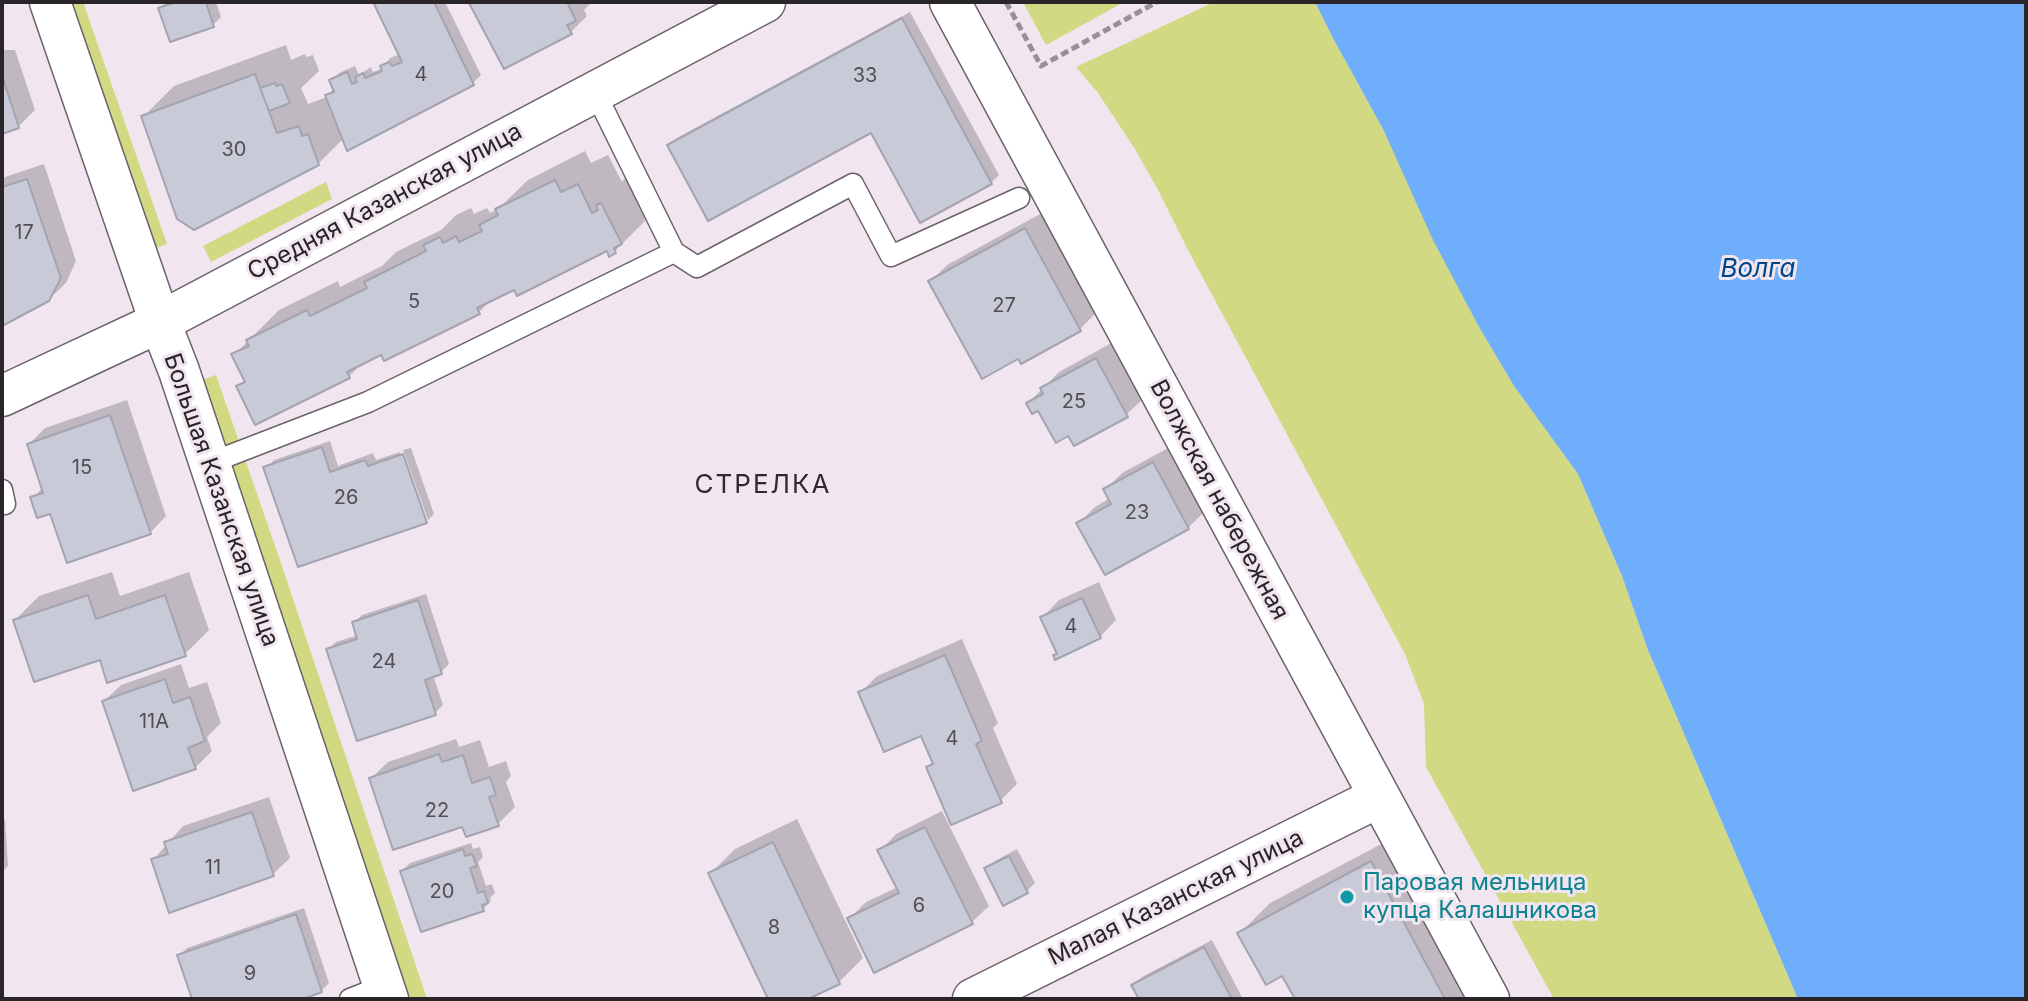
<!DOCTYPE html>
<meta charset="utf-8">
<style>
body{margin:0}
#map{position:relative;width:2028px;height:1001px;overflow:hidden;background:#f1e6f0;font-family:Inter,sans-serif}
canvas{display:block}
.frame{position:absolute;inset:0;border:4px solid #292528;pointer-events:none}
</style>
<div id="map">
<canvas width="2028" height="1001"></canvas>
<div class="frame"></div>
</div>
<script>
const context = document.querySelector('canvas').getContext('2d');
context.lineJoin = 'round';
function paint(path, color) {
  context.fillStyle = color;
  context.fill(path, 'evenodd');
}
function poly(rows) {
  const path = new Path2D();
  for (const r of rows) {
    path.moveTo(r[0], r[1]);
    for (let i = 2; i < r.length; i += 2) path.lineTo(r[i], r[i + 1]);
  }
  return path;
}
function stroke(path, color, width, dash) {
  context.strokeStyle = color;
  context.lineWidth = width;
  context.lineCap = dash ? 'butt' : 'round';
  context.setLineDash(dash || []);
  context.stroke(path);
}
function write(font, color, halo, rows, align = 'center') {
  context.font = font + ' Inter,sans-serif';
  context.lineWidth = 6;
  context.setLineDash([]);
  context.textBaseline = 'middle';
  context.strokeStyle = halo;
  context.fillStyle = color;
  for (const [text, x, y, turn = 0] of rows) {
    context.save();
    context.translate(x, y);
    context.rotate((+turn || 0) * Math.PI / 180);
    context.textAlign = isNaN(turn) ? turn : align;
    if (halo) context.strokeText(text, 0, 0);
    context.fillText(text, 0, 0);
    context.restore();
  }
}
const green = poly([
 [67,2,83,2,167,244,151,250],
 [1023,2,1124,2,1046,45],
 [1214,2,1315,2,1334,40,1384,131,1479,327,1514,386,1578,474,1622,576,1648,650,1798,999,1554,999,1426,767,1424,704,1405,654,1188,250,1158,190,1135,149,1098,93,1076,67],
 [326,182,332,199,211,262,203,246],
 [216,375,284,572,427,999,406,999,196,382]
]);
const water = poly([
 [1315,2,2026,2,2026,999,1798,999,1648,650,1622,576,1578,474,1514,386,1479,327,1432,238,1384,131,1334,40]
]);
const shadow = poly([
 [167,2,216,2,221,17,213,25,161,8],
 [375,2,445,2,481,75,473,83,344,138,318,164,144,116,174,86,286,45,291,60,305,54,306,57,313,55,319,71,301,88,308,104,327,97,334,88,331,81,339,73,355,66,359,75,371,67,373,72,383,68,390,58,400,54],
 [473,2,592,2,584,10,587,16,571,32,472,3],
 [910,12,999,175,991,183,872,130,669,146,677,138],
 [2,50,15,50,35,110,18,127,2,132],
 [585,151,591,163,608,155,622,182,628,175,651,212,644,219,645,221,615,251,608,249,515,287,494,297,479,312,364,362,348,377,238,386,246,379,234,355,279,310,338,281,340,287,382,266,396,252,441,230,456,215,471,208,474,214,487,208,490,213,497,210,528,180],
 [44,164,76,261,66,283,48,300,2,324,2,178],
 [1042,213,1096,313,1080,329,930,282,947,265],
 [1113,342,1143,399,1126,415,1069,433,1039,409,1028,403,1059,372],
 [127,400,166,516,150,533,51,511,33,498,43,487,29,444,45,428],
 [330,441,338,466,373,453,376,460,400,452,423,520,427,520,426,522,266,468,274,460],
 [1170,447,1205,511,1188,528,1106,573,1079,523,1095,507,1110,498,1106,489,1122,473],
 [411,448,434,514,428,520,403,450],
 [112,572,120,596,189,572,209,630,185,654,15,620,39,596],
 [1099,582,1116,620,1100,637,1059,653,1043,617,1059,600],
 [426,594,449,664,441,672,433,675,443,705,435,713,328,650,336,642,358,635,354,623,362,615],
 [962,639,998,723,993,728,1017,784,1000,801,928,767,934,761,922,733,861,692,877,676],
 [181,664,189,688,207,682,221,723,207,737,212,751,195,768,104,701,121,685],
 [456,739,459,747,480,740,489,767,506,761,511,776,506,782,515,807,498,824,464,825,371,778,388,762],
 [269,797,290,858,273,874,153,860,183,826],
 [942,811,989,906,972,922,849,919,866,902,898,887,880,851,896,834],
 [2,819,5,819,8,866,2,872],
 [797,819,863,958,839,982,803,999,770,999,711,873,735,849],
 [1402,833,1480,999,1297,999,1283,973,1240,933,1270,903],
 [471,843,473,849,480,847,483,857,478,862,486,886,492,884,495,893,490,898,491,901,483,909,402,871,410,863],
 [1017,849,1035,883,1027,891,987,869,995,861],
 [304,908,329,983,321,991,297,999,194,999,179,956,187,948],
 [1212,940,1243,999,1141,999,1134,985,1142,977]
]);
const building = poly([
 [176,2,206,2,214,27,170,42,158,8,176,2],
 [373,2,434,2,474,85,347,151,325,95,334,92,329,80,347,72,352,84,357,82,355,77,363,73,365,78,382,71,380,66,389,62,392,66,402,62,373,2],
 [567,2,576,21,567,25,572,34,504,69,469,3,567,2],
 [902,18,992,184,920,223,871,133,708,221,667,145,902,18],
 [255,74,277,133,299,126,302,136,308,134,319,165,194,230,177,219,141,116,255,74],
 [2,75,19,128,2,134,2,75],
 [275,83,276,86,282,84,290,103,269,111,260,88,275,83],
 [27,179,61,278,49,301,2,326,2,187,27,179],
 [555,180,561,192,578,184,592,213,598,210,596,205,601,203,622,244,614,248,616,253,609,257,607,251,517,296,514,290,477,308,480,314,384,361,381,355,347,372,350,378,255,425,236,386,245,382,231,354,249,346,246,340,307,310,310,316,367,288,364,282,426,251,423,245,440,237,443,243,456,236,459,242,482,231,479,225,498,215,495,209,555,180],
 [1025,228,1081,331,1021,364,1018,359,982,379,928,281,1025,228],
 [1096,358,1128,417,1074,446,1068,436,1056,443,1038,411,1032,414,1026,403,1043,394,1040,388,1096,358],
 [110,415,151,534,67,563,50,514,37,518,30,497,43,493,27,444,110,415],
 [322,447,330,472,365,460,368,466,403,454,427,523,298,567,263,467,322,447],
 [1153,462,1189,529,1105,575,1076,523,1111,504,1103,489,1153,462],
 [88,595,96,619,165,595,186,656,107,683,100,660,34,682,13,620,88,595],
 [1082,598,1101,638,1055,660,1053,655,1057,654,1040,617,1082,598],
 [418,600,442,674,425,680,436,715,357,741,326,649,357,639,352,622,418,600],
 [945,655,982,741,976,744,1002,803,951,825,926,767,933,764,921,736,884,752,858,692,945,655],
 [165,679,173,703,190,697,205,741,188,748,196,769,133,791,102,701,165,679],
 [439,754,442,762,463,755,472,783,490,777,496,795,489,797,499,826,466,837,462,827,393,850,369,778,439,754],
 [252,812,274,876,169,913,151,859,168,854,164,842,252,812],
 [925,827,973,924,874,973,847,918,899,893,877,850,925,827],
 [773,842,840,984,808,999,768,999,708,873,773,842],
 [463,849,465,856,472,854,477,866,470,868,478,893,484,891,488,903,482,905,484,911,421,932,400,871,463,849],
 [1009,856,1028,893,1003,906,984,868,1009,856],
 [1371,861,1445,999,1295,999,1282,976,1266,985,1237,933,1371,861],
 [296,914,322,992,303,999,192,999,177,955,296,914],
 [1204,947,1232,999,1139,999,1131,985,1204,947]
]);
const path = poly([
 [1006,2,1041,66,1157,2]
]);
const service = poly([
 [674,252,697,267,853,184,891,256,1019,198],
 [208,461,223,458,368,402,674,252,595,92],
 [2,490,5,504],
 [350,999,383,986]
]);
const minor = poly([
 [50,2,160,322,179,371,388,999],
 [950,2,1489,999],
 [2,396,160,322,765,2],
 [973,999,1379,797]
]);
const markers = [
 [1347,897,8,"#0f9aa8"]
];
const numberNames = [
 ["4",421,75],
 ["33",865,76],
 ["30",234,150],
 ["17",24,233],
 ["5",414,302],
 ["27",1004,306],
 ["25",1074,402],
 ["15",82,468],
 ["26",346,498],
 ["23",1137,513],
 ["4",1071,627],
 ["24",384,662],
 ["11А",154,722],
 ["4",952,739],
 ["22",437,811],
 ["11",213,868],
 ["20",442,892],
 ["6",919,906],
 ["8",774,928],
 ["9",250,974]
];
const streetNames = [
 ["Средняя Казанская улица",385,202,-28],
 ["Большая Казанская улица",221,500,71],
 ["Волжская набережная",1219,500,62],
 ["Малая Казанская улица",1176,898,-26]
];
const cultureNames = [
 ["Паровая мельница",1363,883],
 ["купца Калашникова",1363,911]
];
const waterNames = [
 ["Волга",1758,269]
];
const neighbourhoodNames = [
 ["СТРЕЛКА",763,485]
];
paint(green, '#d1d982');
paint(water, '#6faefa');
paint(shadow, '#0003');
paint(building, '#c9cad7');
stroke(building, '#a3a4b0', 2);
stroke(service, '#6c626b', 23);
stroke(minor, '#6c626b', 43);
stroke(path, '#989097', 5, [8, 4]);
stroke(service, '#fff', 20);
stroke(minor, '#fff', 40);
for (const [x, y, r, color] of markers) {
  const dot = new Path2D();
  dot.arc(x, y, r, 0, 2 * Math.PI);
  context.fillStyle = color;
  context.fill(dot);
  stroke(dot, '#f1e6f0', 3);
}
write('20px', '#514e54', null, numberNames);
write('24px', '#292528', '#f1e6f0', streetNames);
write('24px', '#0d838f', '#f1e6f0', cultureNames, 'left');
write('italic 26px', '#004689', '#f1e6f0', waterNames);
context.letterSpacing = '2px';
write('26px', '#312931', '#f1e6f0', neighbourhoodNames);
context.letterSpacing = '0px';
</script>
